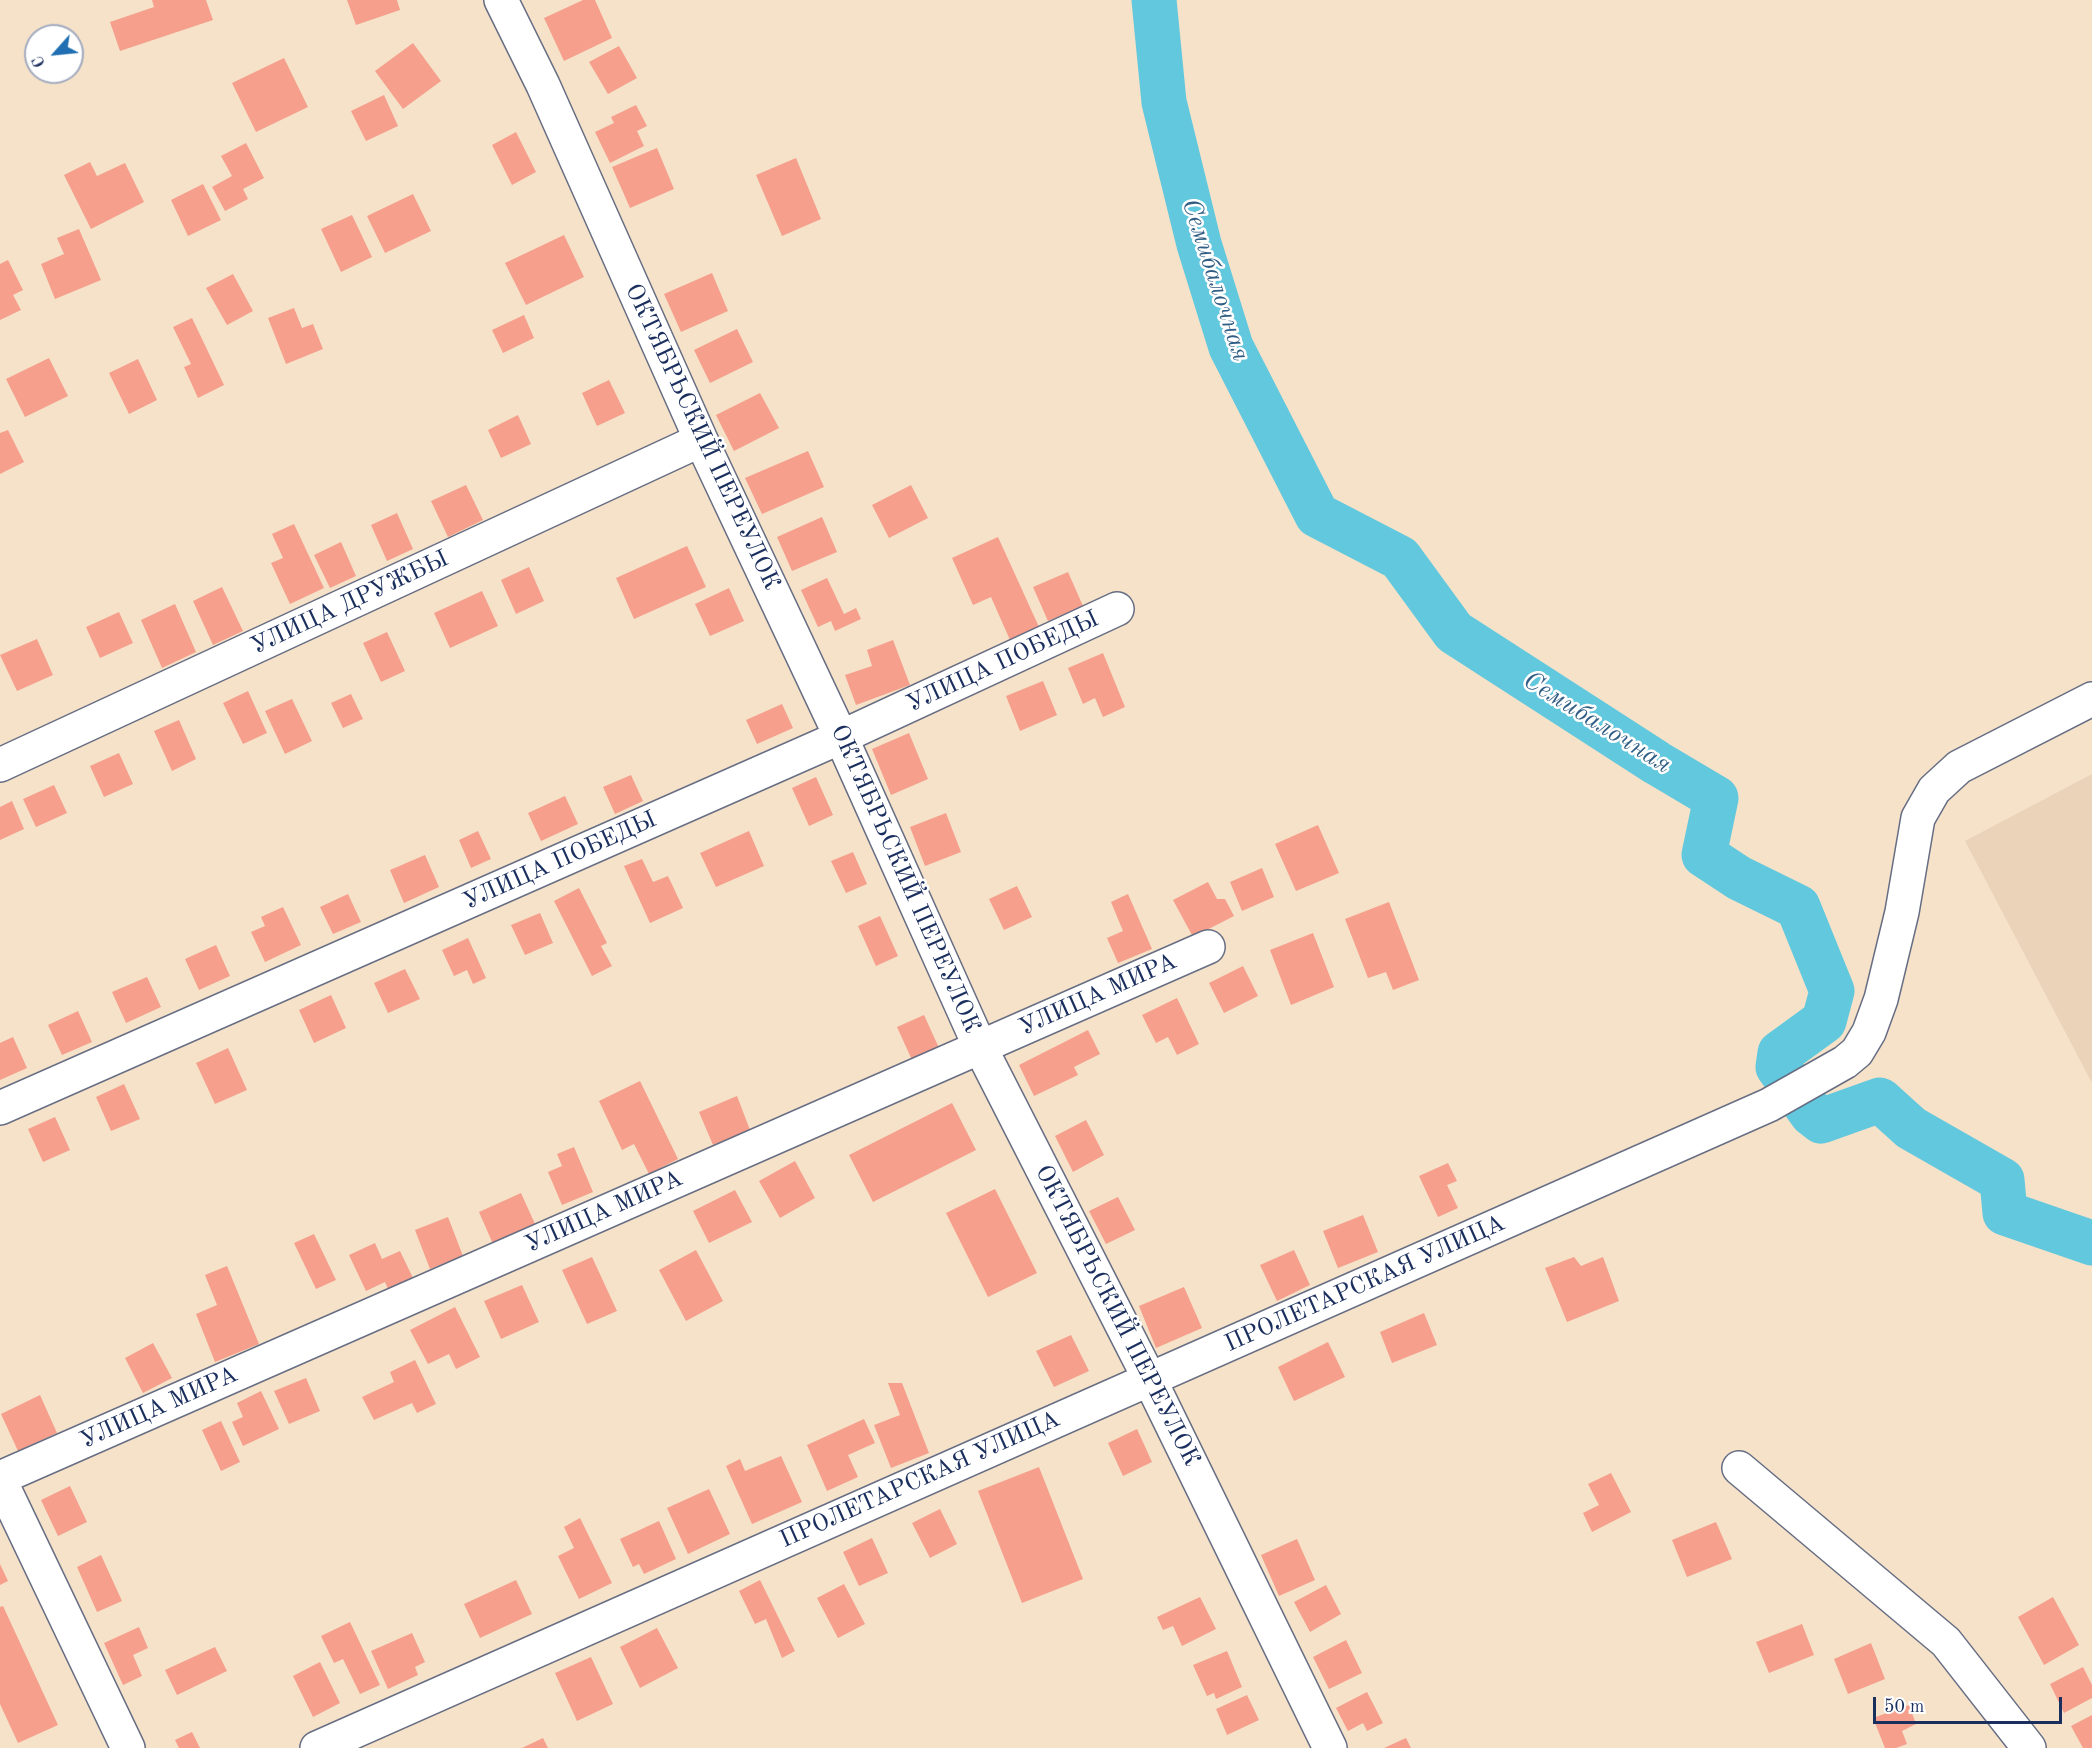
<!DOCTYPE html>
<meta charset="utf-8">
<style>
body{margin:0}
#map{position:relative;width:2092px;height:1748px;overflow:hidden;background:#f5e2c9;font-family:"Old Standard TT",serif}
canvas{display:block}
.north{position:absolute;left:24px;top:24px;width:60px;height:60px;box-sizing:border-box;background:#fff;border:2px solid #a4acbf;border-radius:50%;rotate:243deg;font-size:16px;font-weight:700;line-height:24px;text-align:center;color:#1b2f5e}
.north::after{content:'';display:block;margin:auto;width:21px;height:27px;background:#1f6fb2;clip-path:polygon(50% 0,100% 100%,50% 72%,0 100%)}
.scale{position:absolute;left:1873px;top:1697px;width:189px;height:27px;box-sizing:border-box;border:3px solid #1b2f5e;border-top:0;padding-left:8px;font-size:18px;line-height:21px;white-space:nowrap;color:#1b2f5e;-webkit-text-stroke:4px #fff;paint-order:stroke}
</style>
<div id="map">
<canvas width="2092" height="1748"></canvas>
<div class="north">С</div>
<div class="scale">50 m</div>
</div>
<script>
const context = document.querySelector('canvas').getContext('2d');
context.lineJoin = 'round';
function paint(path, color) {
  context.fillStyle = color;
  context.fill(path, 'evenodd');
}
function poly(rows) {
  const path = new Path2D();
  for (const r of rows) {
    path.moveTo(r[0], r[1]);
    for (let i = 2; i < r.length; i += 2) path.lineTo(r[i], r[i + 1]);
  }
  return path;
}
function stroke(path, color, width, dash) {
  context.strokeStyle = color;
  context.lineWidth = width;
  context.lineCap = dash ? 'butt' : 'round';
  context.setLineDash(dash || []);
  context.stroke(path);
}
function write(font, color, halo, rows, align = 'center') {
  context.font = font + ' "Old Standard TT",serif';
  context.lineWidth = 5;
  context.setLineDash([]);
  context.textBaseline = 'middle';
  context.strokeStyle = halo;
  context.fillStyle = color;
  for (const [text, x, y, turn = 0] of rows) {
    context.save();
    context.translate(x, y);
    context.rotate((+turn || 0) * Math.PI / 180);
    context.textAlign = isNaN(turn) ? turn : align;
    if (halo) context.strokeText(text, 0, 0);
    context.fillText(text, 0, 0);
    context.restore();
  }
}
const built = poly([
 [2092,774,2092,1083,1965,841]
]);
const river = poly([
 [1154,0,1164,102,1199,244,1231,347,1317,515,1400,558,1454,632,1657,763,1716,798,1704,855,1739,878,1798,907,1832,991,1824,1021,1780,1053,1778,1067,1812,1114,1821,1121,1880,1100,1911,1128,2002,1180,2005,1213,2092,1243]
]);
const building = poly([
 [152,0,206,0,213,20,120,51,110,22,154,7],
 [347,0,397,0,400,10,356,25],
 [583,0,595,0,612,38,564,61,544,18],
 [413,43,441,81,403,109,375,71],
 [619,46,637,78,608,94,589,62],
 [284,58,308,107,256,132,232,83],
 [384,95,398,126,366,141,351,111],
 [636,105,647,126,637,131,644,146,610,163,595,132,614,123,611,117],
 [516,132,536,172,512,185,492,145],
 [246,143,264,178,243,189,248,199,225,211,212,187,232,176,221,156],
 [657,148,674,189,630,208,612,167],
 [796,158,821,219,782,236,756,175],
 [90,162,97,176,125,163,144,202,91,229,64,175],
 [203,184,221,220,188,236,171,200],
 [413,194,431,231,385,253,367,216],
 [352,215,372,257,341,272,321,229],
 [79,229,101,280,55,299,41,264,64,254,57,238],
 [564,235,584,277,526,305,505,263],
 [8,260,23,290,13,295,21,310,0,320,0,264],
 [712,273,728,311,681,332,664,294],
 [233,274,253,311,227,325,206,288],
 [294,308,302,328,313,324,323,349,286,364,268,318],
 [524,315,534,338,503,353,492,330],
 [192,318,224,385,198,398,184,367,191,364,173,327],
 [737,329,753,362,710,383,694,350],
 [49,358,68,396,25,417,6,379],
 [138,359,157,400,129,414,109,373],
 [609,380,625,413,597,426,582,393],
 [760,393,779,428,734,451,716,415],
 [518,415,531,444,501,458,488,430],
 [8,430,24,462,0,474,0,433],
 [808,451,824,487,762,514,745,478],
 [466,485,483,520,448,537,431,501],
 [911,485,928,518,889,538,872,505],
 [397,513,413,549,387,561,371,525],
 [822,517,837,552,792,571,777,537],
 [294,524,324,588,290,604,271,563,283,558,272,534],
 [998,537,1039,627,1010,640,991,597,973,605,952,558],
 [341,542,356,576,330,588,314,555],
 [687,546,706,587,634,619,616,578],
 [529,567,544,601,516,614,501,580],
 [1068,572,1083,606,1048,621,1033,587],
 [827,578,844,614,856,608,861,619,835,631,831,621,818,627,801,590],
 [222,587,243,631,213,645,193,601],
 [729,588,744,621,710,636,695,604],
 [482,591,498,626,450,648,434,613],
 [175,604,196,652,162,668,141,620],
 [119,612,133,643,100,658,86,627],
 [387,632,405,671,381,682,363,643],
 [37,639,53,675,17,691,0,655],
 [893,640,910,685,856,705,845,675,872,666,867,650],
 [1103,653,1125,707,1103,717,1095,698,1083,704,1068,668],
 [1043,681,1057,715,1020,731,1006,696],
 [248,691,267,733,243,744,223,703],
 [351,694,363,719,343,728,331,703],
 [292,699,312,741,285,754,265,711],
 [782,704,793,728,757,744,746,720],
 [179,720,196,759,172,771,154,731],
 [909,733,928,779,891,795,872,749],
 [119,753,133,784,104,797,90,766],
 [631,775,643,801,615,814,603,787],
 [816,777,833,815,809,826,792,788],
 [54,785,67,813,36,827,23,799],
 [565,796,578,824,541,841,528,813],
 [12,801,24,829,0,840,0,807],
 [946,813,961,852,925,866,910,827],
 [1318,825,1339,873,1296,891,1275,844],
 [478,831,491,859,471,868,459,840],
 [749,831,764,866,716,887,700,853],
 [853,852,867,884,846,893,831,861],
 [425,855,439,887,404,903,390,870],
 [642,859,653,882,668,876,683,908,650,923,624,866],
 [1262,868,1274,897,1242,911,1230,882],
 [1208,882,1217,899,1225,899,1234,916,1193,937,1173,900],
 [1017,886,1032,917,1004,930,989,899],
 [579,888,607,943,601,946,612,966,592,976,554,901],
 [348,894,361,922,333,934,320,907],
 [1128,894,1152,949,1118,963,1107,938,1123,931,1111,902],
 [1389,902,1419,980,1393,990,1386,972,1368,978,1345,919],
 [283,907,301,945,265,962,251,932,265,926,261,917],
 [540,913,553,943,525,955,511,925],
 [880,916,898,956,876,966,858,926],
 [1313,933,1334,987,1291,1005,1270,950],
 [468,938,486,978,473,984,467,970,454,976,442,950],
 [216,945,230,976,199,990,185,959],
 [1243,966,1258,996,1224,1013,1209,983],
 [405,969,420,999,388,1013,374,983],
 [147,977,161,1007,126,1023,112,992],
 [331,995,346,1028,314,1043,299,1010],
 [1177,998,1199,1044,1177,1055,1168,1037,1156,1043,1142,1015],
 [78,1011,92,1042,62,1055,48,1025],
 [924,1015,939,1048,912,1060,897,1027],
 [1088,1030,1100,1054,1074,1067,1078,1075,1034,1096,1019,1065],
 [13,1037,27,1068,0,1080,0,1043],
 [228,1048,247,1090,215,1104,196,1063],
 [640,1081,678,1159,649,1174,634,1144,622,1150,599,1101],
 [124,1084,140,1119,111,1131,96,1097],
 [737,1096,750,1130,713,1145,699,1112],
 [952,1103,976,1150,873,1202,849,1155],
 [55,1117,70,1150,43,1162,28,1129],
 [1086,1120,1104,1155,1073,1172,1055,1136],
 [574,1147,593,1192,562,1205,548,1172,562,1166,557,1154],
 [795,1161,815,1198,780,1218,759,1181],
 [1448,1163,1457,1181,1447,1185,1458,1208,1438,1217,1419,1176],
 [995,1189,1037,1273,988,1297,946,1213],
 [735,1190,752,1222,709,1243,693,1211],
 [521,1193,535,1224,493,1244,479,1212],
 [1118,1197,1135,1230,1106,1244,1089,1211],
 [1363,1215,1378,1252,1338,1268,1323,1231],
 [448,1217,463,1256,430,1269,415,1230],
 [314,1234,336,1280,316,1289,294,1243],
 [375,1243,382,1259,400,1251,413,1278,388,1289,385,1282,366,1291,349,1255],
 [696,1250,723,1301,686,1321,659,1270],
 [1294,1250,1310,1285,1277,1301,1260,1265],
 [592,1257,617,1311,587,1324,562,1270],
 [1574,1257,1581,1266,1603,1257,1619,1301,1567,1322,1545,1268],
 [227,1266,259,1344,215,1362,196,1314,217,1305,205,1275],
 [522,1285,539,1322,501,1339,484,1301],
 [1184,1287,1202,1328,1156,1348,1139,1306],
 [455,1307,480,1357,456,1369,449,1354,428,1364,410,1330],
 [1424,1313,1437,1345,1392,1363,1380,1332],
 [1071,1335,1089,1371,1054,1387,1036,1351],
 [1328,1342,1345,1377,1294,1401,1278,1367],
 [153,1343,172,1378,143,1393,125,1358],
 [415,1360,436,1404,417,1413,412,1403,374,1420,362,1397,394,1382,390,1372],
 [306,1378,320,1411,289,1424,274,1391],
 [888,1383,902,1383,929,1453,891,1468,874,1425,900,1415],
 [261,1391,279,1429,243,1446,232,1422,243,1417,237,1403],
 [40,1395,57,1433,18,1451,1,1414],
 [864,1419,875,1443,848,1455,858,1477,827,1491,807,1445],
 [221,1421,240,1462,221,1471,202,1430],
 [1137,1429,1152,1462,1123,1476,1108,1443],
 [781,1456,802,1502,752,1524,726,1466,740,1459,745,1471],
 [1039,1467,1083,1579,1022,1603,978,1491],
 [1611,1473,1631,1512,1592,1532,1583,1513,1599,1505,1588,1484],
 [70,1486,87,1522,58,1536,41,1500],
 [709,1489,730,1534,688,1554,667,1508],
 [940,1509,957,1544,930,1558,912,1523],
 [580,1518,612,1583,579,1599,558,1556,574,1548,564,1527],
 [659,1521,676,1559,644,1574,639,1564,633,1567,620,1539],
 [1716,1522,1732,1559,1687,1577,1672,1540],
 [872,1538,888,1573,859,1586,843,1552],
 [1297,1539,1315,1580,1279,1596,1261,1555],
 [101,1555,122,1601,97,1612,77,1567],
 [0,1564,8,1581,0,1585],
 [516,1580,532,1614,480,1638,464,1604],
 [760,1580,795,1651,782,1658,766,1619,755,1624,739,1591],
 [844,1584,865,1624,838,1638,817,1598],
 [1326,1585,1341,1614,1310,1632,1294,1602],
 [1200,1597,1216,1629,1182,1646,1173,1626,1163,1630,1157,1617],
 [2053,1597,2079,1645,2044,1665,2018,1617],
 [3,1606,58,1725,18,1743,0,1704,0,1607],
 [350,1622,380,1685,360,1694,343,1659,334,1663,321,1636],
 [1802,1624,1814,1655,1769,1673,1756,1642],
 [139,1627,148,1648,133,1655,142,1676,123,1685,104,1643],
 [657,1628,678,1668,640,1688,620,1647],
 [412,1633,425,1662,415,1667,418,1675,388,1689,371,1651],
 [1346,1640,1362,1673,1329,1689,1313,1657],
 [1871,1643,1885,1679,1848,1694,1834,1659],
 [215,1647,227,1671,177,1695,165,1670],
 [1227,1651,1242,1687,1216,1699,1214,1693,1207,1696,1193,1665],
 [591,1657,613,1704,577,1721,555,1673],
 [320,1662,340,1703,313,1717,293,1676],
 [2083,1667,2092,1685,2092,1698,2064,1713,2050,1684],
 [1367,1692,1383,1723,1367,1731,1363,1723,1348,1731,1336,1708],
 [1247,1695,1259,1720,1227,1735,1216,1709],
 [1909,1705,1916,1724,1902,1731,1907,1744,1896,1748,1885,1748,1873,1718],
 [2092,1715,2092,1748,2083,1748,2071,1726],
 [192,1732,200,1748,179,1748,175,1740],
 [543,1738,548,1748,522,1748],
 [1406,1738,1411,1748,1384,1748]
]);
const minor = poly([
 [501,0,543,85,701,440,841,737,980,1047,1149,1378,1330,1748],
 [0,765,701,440],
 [0,1108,841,737,1117,609],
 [1739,1468,1946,1642,2029,1748],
 [0,1478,1208,947],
 [0,1480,128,1748],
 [317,1748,1769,1105,1845,1062,1857,1052,1869,1032,1881,999,1902,912,1918,818,1934,790,1959,767,2092,699]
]);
const streetNames = [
 ["ОКТЯБРЬСКИЙ ПЕРЕУЛОК",702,437,65],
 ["УЛИЦА ДРУЖБЫ",350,603,-25],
 ["УЛИЦА ПОБЕДЫ",1003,662,-25],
 ["УЛИЦА ПОБЕДЫ",560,861,-24],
 ["ОКТЯБРЬСКИЙ ПЕРЕУЛОК",905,879,66],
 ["УЛИЦА МИРА",1098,995,-24],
 ["УЛИЦА МИРА",604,1212,-24],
 ["ПРОЛЕТАРСКАЯ УЛИЦА",1365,1284,-24],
 ["ОКТЯБРЬСКИЙ ПЕРЕУЛОК",1117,1316,63],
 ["УЛИЦА МИРА",159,1408,-24],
 ["ПРОЛЕТАРСКАЯ УЛИЦА",920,1480,-24]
];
const waterNames = [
 ["Семибалочная",1215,280,72],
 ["Семибалочная",1597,723,32]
];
paint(built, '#ead3b9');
stroke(river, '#61c8dd', 45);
paint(building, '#f59f8c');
stroke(minor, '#676e83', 36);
stroke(minor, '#fff', 33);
write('24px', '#1b2f5e', '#fff', streetNames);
write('italic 26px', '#305d84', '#fff', waterNames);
</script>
